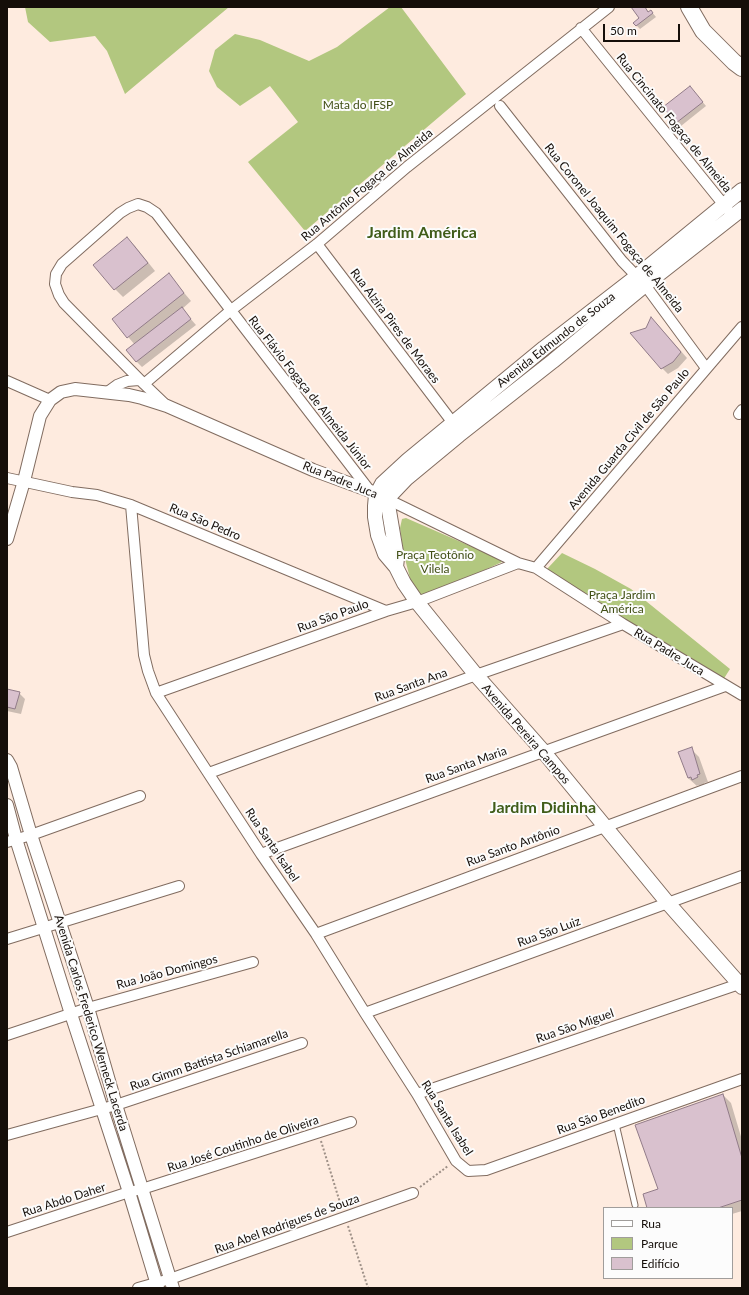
<!DOCTYPE html>
<meta charset="utf-8">
<style>
body{margin:0}
#map{position:relative;width:749px;height:1295px;overflow:hidden;background:#feebdf;font-family:Lato,sans-serif}
canvas{display:block}
.frame{position:absolute;inset:0;border:8px solid #150e09;pointer-events:none}
.legend{position:absolute;left:603px;top:1207px;width:130px;height:72px;box-sizing:border-box;background:#fcfcfc;border:1px solid #a09d9b;margin:0;padding:5px 7px;list-style:none;font-size:12px;color:#150e09}
.legend li{display:flex;align-items:center;gap:8px;height:20px}
.legend b{width:20px;border:1px solid #a09d9b}
.scale{position:absolute;left:603px;top:24px;width:77px;height:18px;box-sizing:border-box;border:2px solid #150e09;border-top:0;padding-left:5px;font-size:12px;line-height:14px;white-space:nowrap;color:#150e09;-webkit-text-stroke:3px #fcfcfc;paint-order:stroke}
</style>
<div id="map">
<canvas width="749" height="1295"></canvas>
<div class="frame"></div>
<ul class="legend">
<li><b style="height:5px;background:#fff"></b>Rua</li>
<li><b style="height:11px;background:#b2c77f"></b>Parque</li>
<li><b style="height:11px;background:#d9c1ce"></b>Edifício</li>
</ul>
<div class="scale">50 m</div>
</div>
<script>
const context = document.querySelector('canvas').getContext('2d');
context.lineJoin = 'round';
function paint(path, color) {
  context.fillStyle = color;
  context.fill(path, 'evenodd');
}
function poly(rows) {
  const path = new Path2D();
  for (const r of rows) {
    path.moveTo(r[0], r[1]);
    for (let i = 2; i < r.length; i += 2) path.lineTo(r[i], r[i + 1]);
  }
  return path;
}
function stroke(path, color, width, dash) {
  context.strokeStyle = color;
  context.lineWidth = width;
  context.lineCap = dash ? 'butt' : 'round';
  context.setLineDash(dash || []);
  context.stroke(path);
}
function write(font, color, halo, rows, align = 'center') {
  context.font = font + ' Lato,sans-serif';
  context.lineWidth = 4;
  context.setLineDash([]);
  context.textBaseline = 'middle';
  context.strokeStyle = halo;
  context.fillStyle = color;
  for (const [text, x, y, turn = 0] of rows) {
    context.save();
    context.translate(x, y);
    context.rotate((+turn || 0) * Math.PI / 180);
    context.textAlign = isNaN(turn) ? turn : align;
    if (halo) context.strokeText(text, 0, 0);
    context.fillText(text, 0, 0);
    context.restore();
  }
}
const green = poly([
 [25,7,229,7,125,94,107,51,95,36,50,42,28,22],
 [390,7,401,7,466,94,305,231,248,162,298,122,270,86,240,106,217,87,209,71,215,50,235,34,260,40,309,61,337,47],
 [406,518,500,559,502,562,428,596,420,596,413,590,403,551,400,528,402,519],
 [562,553,595,569,631,589,730,669,723,680,629,624,547,569]
]);
const shadow = poly([
 [632,7,645,7,649,13,651,11,656,17,640,29,636,25,640,18],
 [690,87,706,106,681,126,665,107],
 [127,238,135,246,155,271,123,297,115,289],
 [169,275,191,301,182,309,196,325,142,367,136,361,135,345,113,319],
 [657,324,687,358,678,368,668,374,662,368],
 [7,690,19,693,25,699,21,714,7,711],
 [691,749,699,757,708,782,704,783,705,786,701,787,698,785,697,786,688,778],
 [723,1095,731,1103,742,1140,742,1211,732,1214,732,1208,648,1208,659,1190]
]);
const building = poly([
 [631,7,645,7,648,12,651,10,653,13,636,26,633,23,639,18,631,7],
 [690,86,703,102,676,123,663,107,690,86],
 [127,237,148,263,114,290,93,265,127,237],
 [169,273,184,293,127,338,112,319,169,273],
 [182,307,191,319,136,362,126,350,182,307],
 [651,317,681,352,673,362,661,369,630,333,646,328,651,317],
 [7,689,20,692,15,709,7,707,7,689],
 [692,747,700,774,697,775,698,777,692,780,691,777,688,778,678,752,692,747],
 [723,1094,742,1158,742,1200,718,1208,647,1208,643,1194,658,1189,635,1125,723,1094]
]);
const path = poly([
 [321,1141,342,1209],
 [420,1187,448,1166],
 [348,1226,368,1288]
]);
const service = poly([
 [616,1124,635,1205]
]);
const minor = poly([
 [581,28,728,210],
 [500,106,622,261,645,285,706,368],
 [317,244,453,423],
 [7,381,50,400],
 [144,384,230,311,317,244,407,167,609,7],
 [106,393,117,385,127,381,139,380],
 [167,406,144,384,64,303,59,295,55,284,56,274,62,264,120,213,128,208,138,204,147,207,156,213,370,491],
 [739,414,742,410],
 [7,478,72,492,97,495,131,505,386,611],
 [387,499,518,563,536,568,623,624,742,695],
 [131,505,144,655,148,671,156,693,261,854,316,934,365,1013,417,1094,456,1161,468,1171,486,1170,742,1079],
 [536,568,742,327],
 [156,693,386,611,417,602,518,563],
 [209,773,476,675,623,624],
 [7,842,31,835,140,796],
 [261,854,725,686],
 [316,934,742,776],
 [7,939,179,886],
 [365,1013,742,876],
 [7,1035,88,1008,253,962],
 [417,1094,742,983],
 [7,1135,116,1105,302,1043],
 [7,1232,129,1192,142,1189,351,1122],
 [138,1288,170,1279,413,1193]
]);
const tertiary = poly([
 [7,539,24,481,40,416,50,400,61,392,75,389,129,395,142,398,167,406,313,470,370,491,376,495,385,498],
 [7,760,11,767,31,835,88,1008,116,1105,173,1288],
 [7,805,16,839,71,1014,129,1192,158,1288]
]);
const secondary = poly([
 [742,190,637,276,544,348,408,460,382,484,376,495,375,506,375,517,378,535,385,554,396,567,404,583,417,602,476,675,543,751,667,902,742,987],
 [396,567,397,558,387,499,407,478,459,435,553,361,645,285,742,209]
]);
const primary = poly([
 [689,7,703,31,734,62,742,68]
]);
const parkNames = [
 ["Mata do IFSP",358,105],
 ["Praça Teotônio",435,555],
 ["Vilela",435,569],
 ["Praça Jardim",622,595],
 ["América",622,609]
];
const streetNames = [
 ["Rua Cincinato Fogaça de Almeida",674,123,51],
 ["Rua Antônio Fogaça de Almeida",367,185,-40],
 ["Rua Coronel Joaquim Fogaça de Almeida",614,228,51],
 ["Rua Alzira Pires de Moraes",395,326,53],
 ["Avenida Edmundo de Souza",556,340,-38],
 ["Rua Flávio Fogaça de Almeida Júnior",310,393,52],
 ["Avenida Guarda Civil de São Paulo",629,439,-50],
 ["Rua Padre Juca",340,480,22],
 ["Rua São Pedro",205,522,23],
 ["Rua São Paulo",333,616,-20],
 ["Rua Padre Juca",669,652,31],
 ["Rua Santa Ana",411,685,-20],
 ["Avenida Pereira Campos",526,734,49],
 ["Rua Santa Maria",466,765,-20],
 ["Rua Santa Isabel",272,845,56],
 ["Rua Santo Antônio",513,846,-20],
 ["Rua São Luiz",549,932,-20],
 ["Rua João Domingos",167,972,-15],
 ["Avenida Carlos Frederico Werneck Lacerda",91,1023,73],
 ["Rua São Miguel",575,1026,-19],
 ["Rua Gimm Battista Schiamarella",209,1060,-19],
 ["Rua São Benedito",601,1115,-20],
 ["Rua Santa Isabel",447,1118,58],
 ["Rua José Coutinho de Oliveira",243,1144,-18],
 ["Rua Abdo Daher",64,1200,-18],
 ["Rua Abel Rodrigues de Souza",287,1224,-20]
];
const districtNames = [
 ["Jardim América",422,233],
 ["Jardim Didinha",543,808]
];
paint(green, '#b2c77f');
paint(shadow, '#0003');
paint(building, '#d9c1ce');
stroke(building, '#917b88', 1);
stroke(service, '#816c60', 7);
stroke(minor, '#816c60', 12);
stroke(tertiary, '#816c60', 14);
stroke(secondary, '#816c60', 16);
stroke(primary, '#816c60', 18);
stroke(path, '#9e9087', 2, [2, 2]);
stroke(service, '#fff', 5);
stroke(minor, '#fff', 10);
stroke(tertiary, '#fff', 12);
stroke(secondary, '#fff', 14);
stroke(primary, '#fff', 16);
write('12px', '#425017', '#fcfcfc', parkNames);
write('12px', '#150e09', '#fcfcfc', streetNames);
write('bold 16px', '#405d1a', '#fcfcfc', districtNames);
</script>
